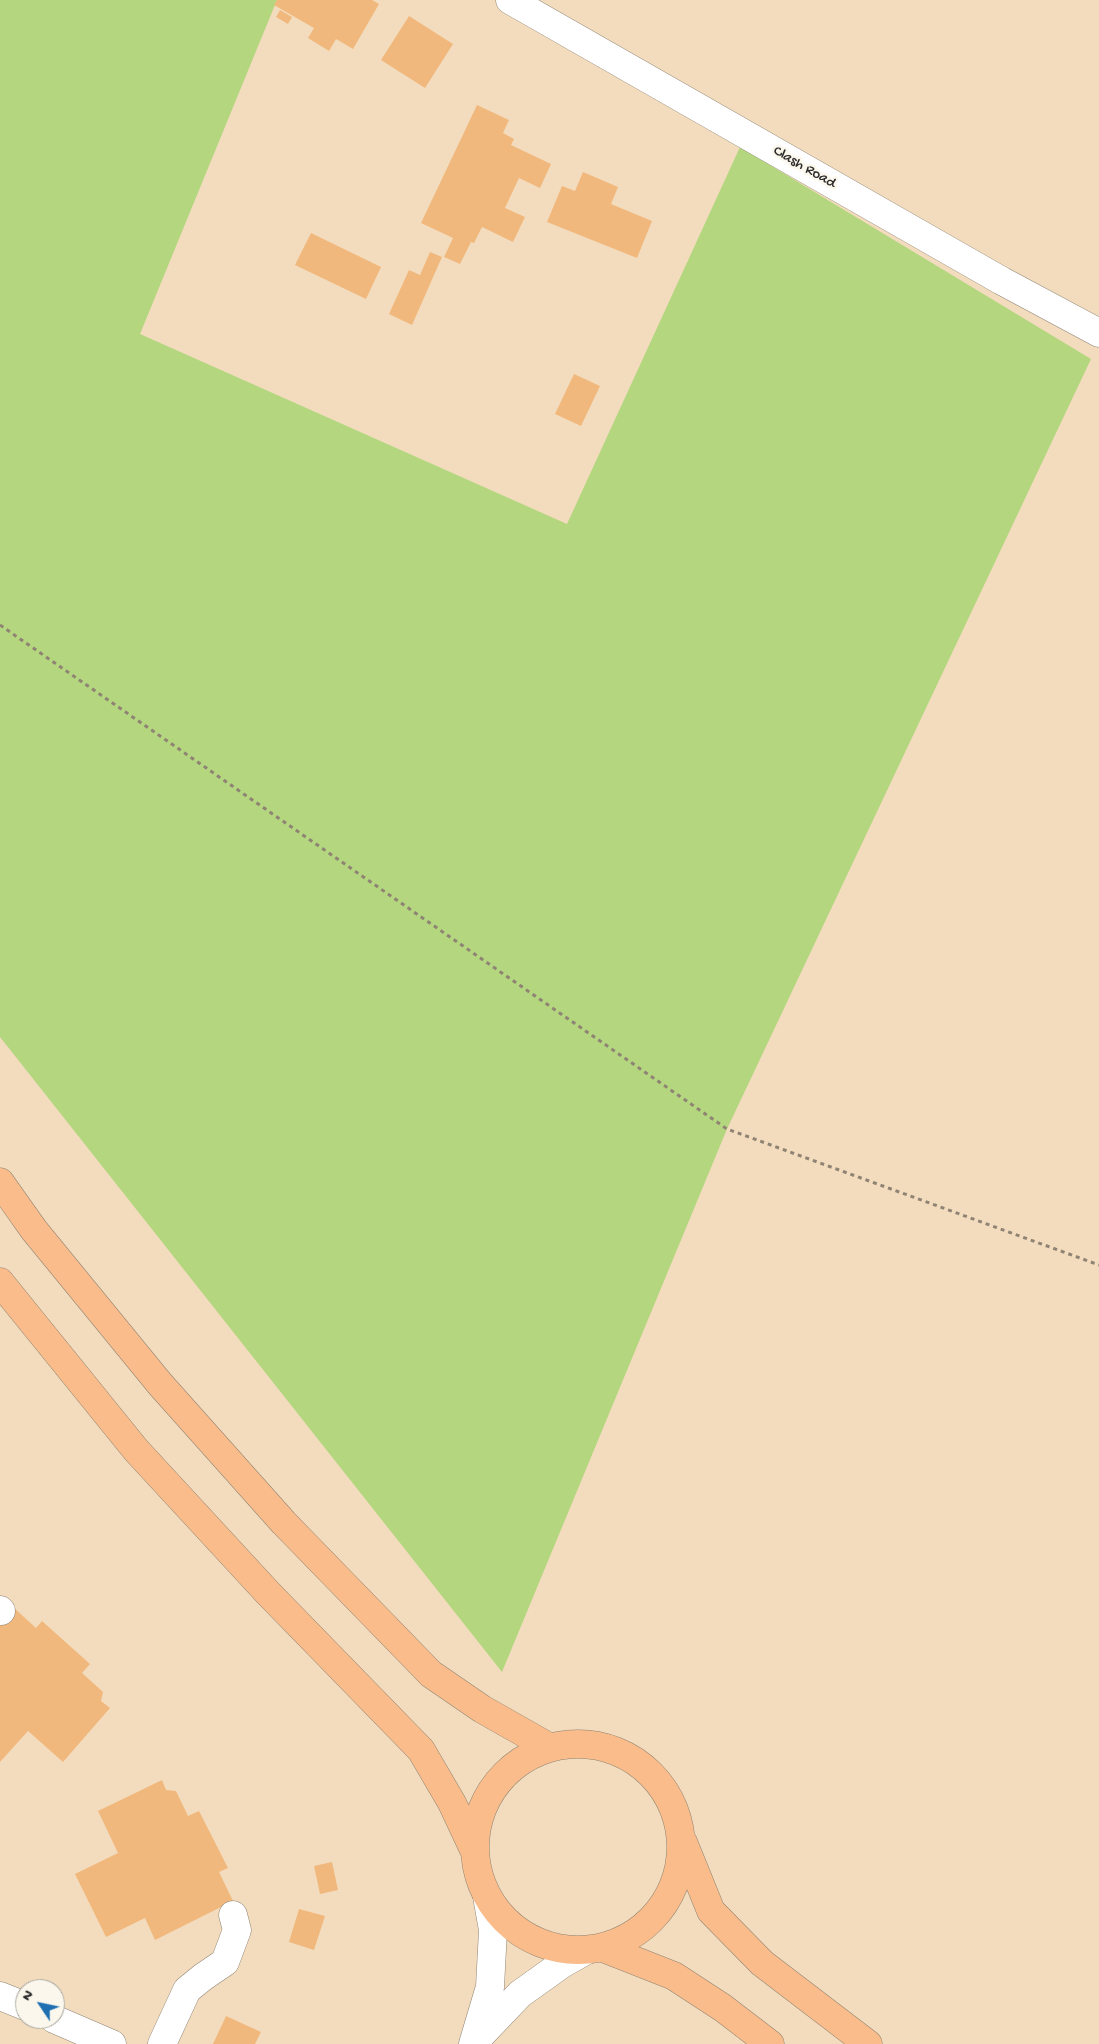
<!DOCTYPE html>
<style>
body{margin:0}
#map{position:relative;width:1099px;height:2044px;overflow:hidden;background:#f3dcbd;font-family:"Gochi Hand",sans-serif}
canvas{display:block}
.north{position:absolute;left:15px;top:1979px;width:50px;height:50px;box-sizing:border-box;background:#fbf7ec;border:1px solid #a8a59f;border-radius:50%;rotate:304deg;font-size:14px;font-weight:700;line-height:20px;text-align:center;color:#2b2b2b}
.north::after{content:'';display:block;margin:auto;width:18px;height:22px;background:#1f6fb2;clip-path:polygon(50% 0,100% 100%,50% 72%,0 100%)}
</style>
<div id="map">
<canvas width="1099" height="2044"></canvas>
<div class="north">N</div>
</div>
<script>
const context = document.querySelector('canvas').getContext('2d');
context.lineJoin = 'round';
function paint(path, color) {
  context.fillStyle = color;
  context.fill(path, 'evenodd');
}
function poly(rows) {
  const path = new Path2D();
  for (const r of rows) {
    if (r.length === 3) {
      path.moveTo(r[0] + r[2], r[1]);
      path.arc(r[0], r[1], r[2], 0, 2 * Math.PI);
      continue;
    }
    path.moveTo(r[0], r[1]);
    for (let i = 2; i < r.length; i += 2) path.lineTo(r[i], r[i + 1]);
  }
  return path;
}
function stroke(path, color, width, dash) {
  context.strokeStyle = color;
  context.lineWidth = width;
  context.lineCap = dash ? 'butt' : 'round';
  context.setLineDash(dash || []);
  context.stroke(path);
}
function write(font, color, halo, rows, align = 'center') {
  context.font = font + ' "Gochi Hand",sans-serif';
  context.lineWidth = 5;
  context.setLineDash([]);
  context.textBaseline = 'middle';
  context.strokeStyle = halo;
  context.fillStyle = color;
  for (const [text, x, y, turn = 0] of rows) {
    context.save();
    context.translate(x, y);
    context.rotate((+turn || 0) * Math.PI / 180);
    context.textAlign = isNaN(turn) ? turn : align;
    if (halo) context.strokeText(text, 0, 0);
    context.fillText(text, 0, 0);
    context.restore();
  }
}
const green = poly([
 [0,0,277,0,140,334,567,524,740,147,1091,359,727,1129,502,1672,0,1037]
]);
const building = poly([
 [277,0,372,0,379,4,353,49,336,39,329,51,308,38,314,28,274,5],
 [280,10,292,17,288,24,276,17],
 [409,16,453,44,425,88,381,60],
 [477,105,509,120,503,133,514,139,511,145,551,164,540,188,519,178,505,208,525,217,513,242,482,227,474,243,471,242,460,264,444,257,453,238,421,223],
 [583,172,618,187,611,204,652,221,637,258,547,222,562,186,575,191],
 [311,233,381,267,366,299,295,265],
 [430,252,442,257,412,325,389,314,409,270,420,275],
 [574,374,600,386,581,426,555,414],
 [12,1606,36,1628,42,1621,90,1664,82,1673,103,1692,101,1701,110,1708,63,1762,28,1731,0,1762,0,1619],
 [162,1780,166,1790,176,1791,188,1816,199,1811,228,1868,219,1872,233,1901,155,1940,145,1918,106,1937,75,1874,118,1853,98,1811],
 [332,1862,338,1890,320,1894,314,1866],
 [299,1909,325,1916,314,1950,289,1942],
 [226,2016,261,2032,255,2044,213,2044]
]);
const path = poly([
 [0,625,727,1129,1099,1265]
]);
const minor = poly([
 [510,0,1002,281,1099,333],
 [0,1610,1,1611],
 [0,1996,25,2006],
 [54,2019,112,2044],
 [162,2044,187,1990,203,1977,225,1962,237,1930,233,1915]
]);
const tertiary = poly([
 [477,2039,520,1994,562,1964,585,1951],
 [473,2044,490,1987,493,1930,487,1896]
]);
const trunk = poly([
 [0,1182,34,1230,160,1384,284,1523,431,1674,482,1709,549,1747],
 [0,1282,136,1450,268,1593,421,1750,452,1803,475,1852],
 [578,1847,103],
 [683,1842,711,1911,762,1963,868,2044],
 [603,1948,674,1976,723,2008,770,2044]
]);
const streetNames = [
 ["Clash Road",804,168,30]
];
paint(green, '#b3d67f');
paint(building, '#f0b87d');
stroke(minor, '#8f8474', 29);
stroke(tertiary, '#8f8474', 29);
stroke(trunk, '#8f8474', 29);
stroke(path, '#8f8474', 3, [4, 4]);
stroke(minor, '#fff', 28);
stroke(tertiary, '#fff', 28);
stroke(trunk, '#f9bc8a', 28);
write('15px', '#2b2b2b', '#fbf7ec', streetNames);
</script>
